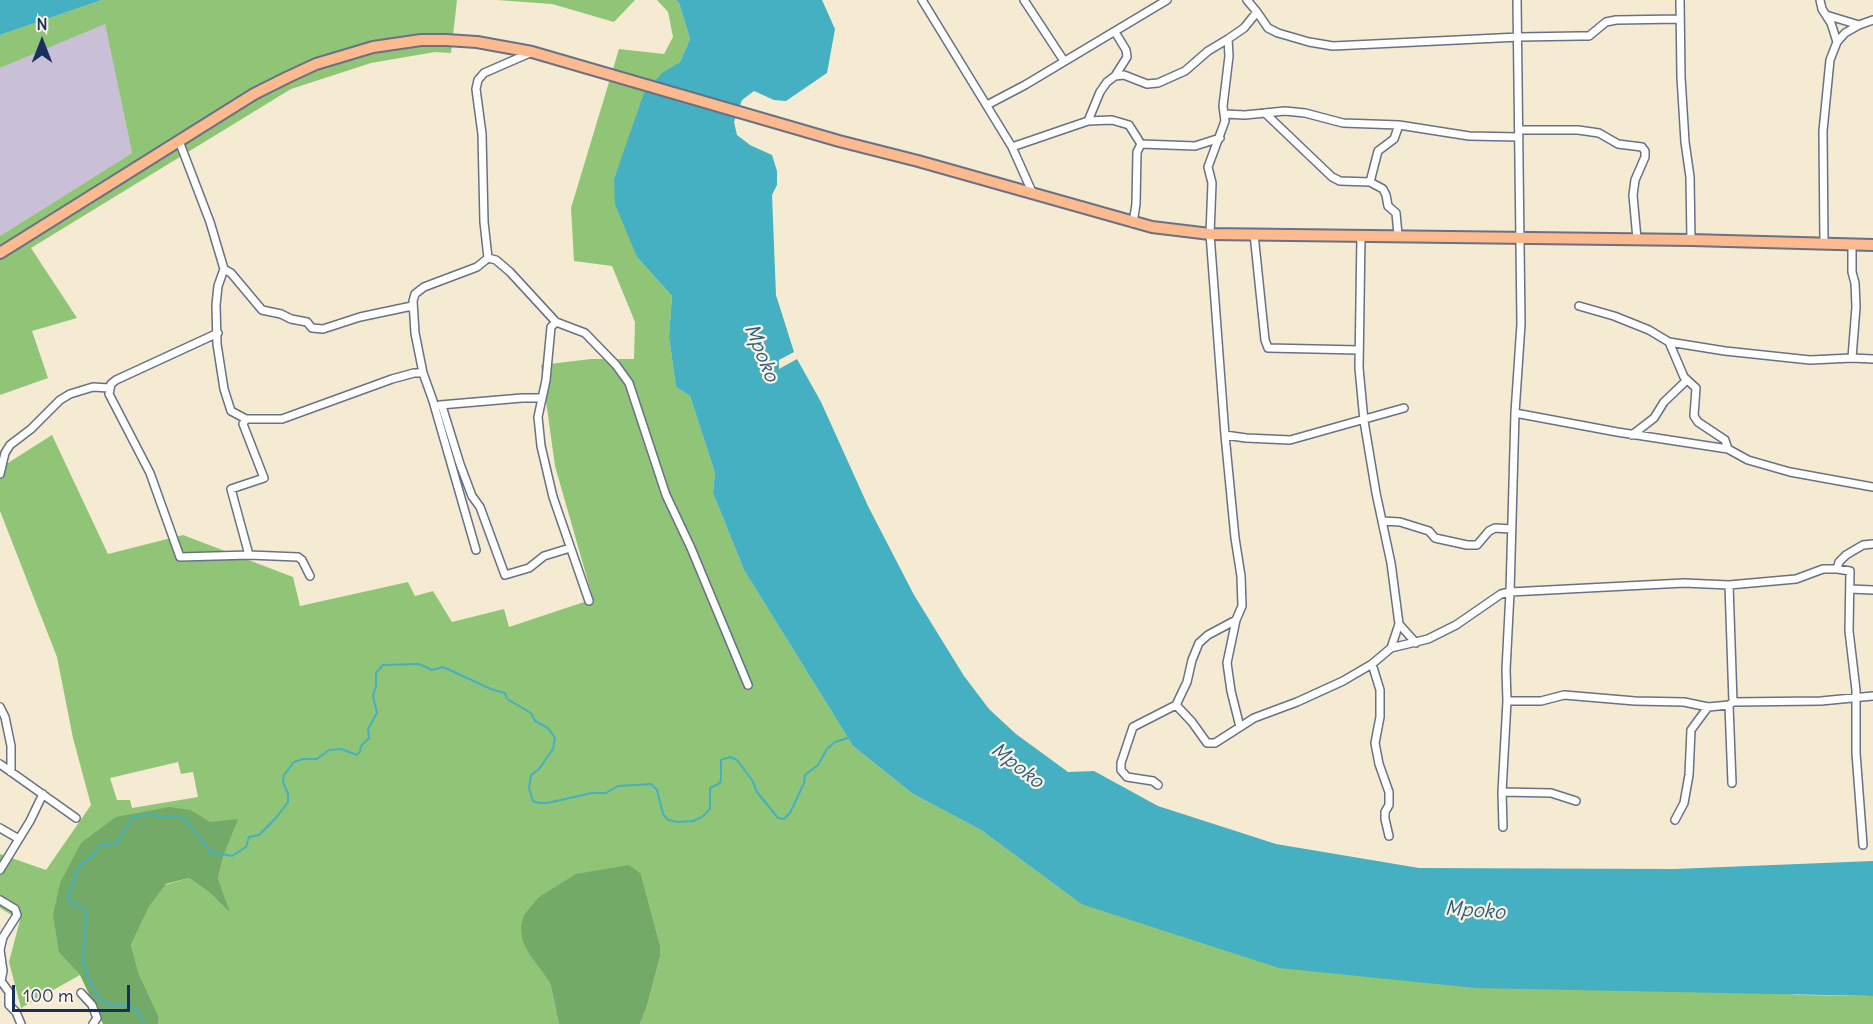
<!DOCTYPE html>
<style>
body{margin:0}
#map{position:relative;width:1873px;height:1024px;overflow:hidden;background:#f5ebd2;font-family:Delius,sans-serif}
canvas{display:block}
.north{position:absolute;left:12px;top:12px;width:60px;height:60px;-webkit-text-stroke:4px #fcf5e5;paint-order:stroke;rotate:0deg;font-size:16px;font-weight:700;line-height:24px;text-align:center;color:#1b2f5e}
.north::after{content:'';display:block;margin:auto;width:21px;height:27px;background:#1b2f5e;clip-path:polygon(50% 0,100% 100%,50% 72%,0 100%)}
.scale{position:absolute;left:12px;top:985px;width:118px;height:27px;box-sizing:border-box;border:3px solid #1b2f5e;border-top:0;padding-left:8px;font-size:18px;line-height:21px;white-space:nowrap;color:#1b2f5e;-webkit-text-stroke:4px #fcf5e5;paint-order:stroke}
</style>
<div id="map">
<canvas width="1873" height="1024"></canvas>
<div class="north">N</div>
<div class="scale">100 m</div>
</div>
<script>
const context = document.querySelector('canvas').getContext('2d');
context.lineJoin = 'round';
function paint(path, color) {
  context.fillStyle = color;
  context.fill(path, 'evenodd');
}
function poly(rows) {
  const path = new Path2D();
  for (const r of rows) {
    path.moveTo(r[0], r[1]);
    for (let i = 2; i < r.length; i += 2) path.lineTo(r[i], r[i + 1]);
  }
  return path;
}
function stroke(path, color, width, dash) {
  context.strokeStyle = color;
  context.lineWidth = width;
  context.lineCap = dash ? 'butt' : 'round';
  context.setLineDash(dash || []);
  context.stroke(path);
}
function write(font, color, halo, rows, align = 'center') {
  context.font = font + ' Delius,sans-serif';
  context.lineWidth = 4.5;
  context.setLineDash([]);
  context.textBaseline = 'middle';
  context.strokeStyle = halo;
  context.fillStyle = color;
  for (const [text, x, y, turn = 0] of rows) {
    context.save();
    context.translate(x, y);
    context.rotate((+turn || 0) * Math.PI / 180);
    context.textAlign = isNaN(turn) ? turn : align;
    if (halo) context.strokeText(text, 0, 0);
    context.fillText(text, 0, 0);
    context.restore();
  }
}
const industrial = poly([
 [105,23,132,153,0,236,0,68]
]);
const green = poly([
 [102,0,457,0,451,53,435,52,371,63,291,89,31,248,77,318,32,331,48,378,0,395,0,236,132,153,105,24,0,68,0,35],
 [497,0,635,0,614,22,552,4],
 [657,0,676,0,679,3,690,39,680,62,662,74,624,153,614,179,637,257,672,296,669,337,676,387,690,396,715,473,713,493,744,570,853,746,913,794,981,830,1081,904,1797,995,1873,996,1873,1024,640,1024,647,1006,660,957,660,945,641,874,551,891,539,897,528,951,550,983,559,1024,158,1024,159,1017,139,974,131,945,149,907,165,885,189,878,210,893,229,912,218,878,224,854,210,823,191,810,59,951,80,975,21,1008,9,962,20,920,0,908,0,854,46,870,91,805,73,738,57,657,0,511,0,468,52,435,108,554,183,535,293,577,300,606,408,582,415,596,433,591,452,622,504,609,509,627,593,599,555,466,541,365,591,359,634,359,635,322,612,266,574,261,571,208,619,49,664,54,673,37,668,12],
 [178,762,181,774,193,772,198,797,132,808,130,800,117,800,110,778]
]);
const forest = poly([
 [169,807,191,810,210,822,238,819,224,854,218,878,230,913,210,893,189,878,166,884,149,907,131,945,139,974,159,1017,158,1024,103,1024,80,975,59,952,53,915,60,883,81,843,116,817],
 [629,865,641,874,660,945,660,957,647,1006,640,1024,559,1024,550,983,528,952,522,939,521,926,524,915,539,897,576,874]
]);
const water = poly([
 [0,0,102,0,0,35],
 [676,0,822,0,835,29,827,73,786,101,774,100,754,91,742,100,734,122,737,135,750,145,772,155,777,171,777,185,772,195,776,295,794,352,779,360,779,369,797,359,821,402,868,506,914,595,964,676,989,709,1016,734,1068,772,1094,771,1158,806,1276,844,1419,868,1674,869,1873,861,1873,996,1476,988,1279,968,1081,904,981,830,913,794,853,746,744,570,713,493,715,473,690,396,676,387,669,337,672,296,637,257,615,204,614,179,644,93,662,73,680,62,690,39,679,3]
]);
const stream = poly([
 [145,1024,136,1009,125,1004,109,1004,100,1000,90,982,83,963,86,910,79,905,70,903,68,896,79,866,93,855,101,845,117,843,133,817,151,814,164,817,178,816,187,821,211,852,232,856,246,847,249,837,259,835,276,818,288,802,288,794,283,782,284,775,294,762,303,759,317,759,329,750,341,749,357,755,360,751,361,746,369,738,368,729,377,713,373,696,376,686,376,673,383,665,419,664,432,670,443,667,491,689,505,693,507,699,531,713,535,721,548,728,555,738,553,749,539,769,531,775,529,788,533,801,539,803,547,803,592,793,606,793,618,786,651,784,657,790,663,814,668,820,678,822,693,821,702,817,710,809,710,788,720,783,721,779,721,760,730,757,737,760,752,780,757,792,778,818,784,819,790,813,804,783,805,775,818,765,827,749,835,742,848,738]
]);
const minor = poly([
 [922,0,1012,147,1033,194],
 [1024,0,1064,61],
 [1680,0,1681,77,1685,142,1690,177,1691,240],
 [1820,0,1822,9,1831,23,1837,42],
 [1257,12,1268,28,1278,33,1309,42,1333,46,1519,37,1580,36,1589,36,1606,22,1616,20,1680,19],
 [1826,15,1859,25],
 [1115,76,1127,57,1126,50,1115,32],
 [987,105,1025,85,1167,0],
 [1265,113,1332,177,1340,181,1370,182,1383,189,1386,195,1388,206,1396,213,1398,235],
 [1225,114,1245,115,1285,111,1305,113,1343,123,1399,125,1469,136,1519,137],
 [1088,121,1112,120,1129,125,1141,144,1195,146,1220,138],
 [1519,130,1578,130,1599,133,1618,144,1642,147,1645,151,1645,157,1635,180,1633,195,1637,239],
 [179,141,210,222,224,269,218,286,216,305,217,344,224,389,231,411,246,419,282,419,392,379,414,373,423,373],
 [1012,147,1088,121,1100,92,1107,82,1115,76,1124,75,1147,84,1158,83,1185,71,1208,51,1228,39],
 [1370,182,1378,151,1394,139,1399,125],
 [1133,223,1136,204,1137,152,1141,144],
 [1254,234,1265,340,1268,348,1359,350],
 [1361,235,1359,368,1364,421,1376,493,1391,563,1399,624,1416,643],
 [1824,244,1823,131,1830,60,1837,42,1845,33,1859,25,1873,20],
 [1852,244,1852,272,1855,283,1856,307,1852,358],
 [488,258,496,260,510,272,556,322,585,333,616,365,629,383,666,495,691,548,748,685],
 [224,269,231,273,262,310,281,314,291,319,307,322,312,328,323,329,360,317,412,306],
 [1579,306,1614,316,1649,330,1669,342,1684,377,1696,388,1694,416,1698,422,1725,440,1728,449],
 [556,322,551,327,546,380,538,417,541,446,553,497,589,601],
 [218,333,116,380,111,384,109,394,150,473,180,557,249,555,298,557,302,560,310,576],
 [1669,342,1725,351,1810,360,1852,358,1873,359],
 [440,405,522,398,542,398],
 [442,406,460,464,472,496,480,507,505,575,529,568,544,556,570,548],
 [1515,413,1617,432,1728,449,1748,460,1790,472,1873,487],
 [246,419,243,424,264,478,231,489,249,555],
 [1225,435,1246,438,1290,440,1404,408],
 [1632,435,1654,418,1664,402,1687,380],
 [0,474,5,453,10,445,31,429,60,400,70,394,93,387,109,388],
 [1382,521,1400,522,1429,531,1435,538,1467,545,1477,545,1489,531,1495,528,1511,529],
 [476,550,433,401,423,373,415,333,413,301,415,294,424,287,477,267,488,258,484,222,482,134,476,89,478,80,484,73,530,53],
 [1837,569,1839,562,1846,555,1863,545,1873,544],
 [1729,585,1733,702],
 [1850,589,1873,590],
 [1236,620,1227,663,1231,691,1240,727],
 [1391,648,1399,624],
 [1372,664,1380,690,1380,717,1375,743,1379,764,1389,792,1389,805,1385,812,1385,819,1389,836],
 [1507,701,1541,701,1564,695,1576,696,1635,701,1684,702,1708,707,1729,705,1733,702,1821,701,1873,696],
 [1176,705,1192,722,1207,743,1215,743,1254,718,1297,702,1343,681,1372,664,1391,648,1428,639,1456,625,1501,594,1510,592,1684,583,1729,585,1796,579,1823,569,1837,569,1850,571,1849,631,1856,690,1856,753,1863,845],
 [1729,705,1732,783],
 [0,707,5,717,11,746,11,772],
 [0,764,76,818],
 [1158,785,1153,781,1127,777,1121,770,1121,763,1133,727,1176,705,1187,682,1192,660,1199,643,1208,635,1236,620,1242,606,1241,576,1235,538,1225,435,1210,234,1212,183,1208,167,1225,121,1223,106,1229,56,1228,39,1244,28,1257,12,1247,0],
 [1502,792,1551,793,1576,801],
 [1675,820,1684,803,1689,775,1691,730,1708,707],
 [1503,827,1502,792,1507,701,1506,670,1510,592,1515,413,1521,324,1517,0],
 [0,828,19,839],
 [0,870,30,821,43,794],
 [0,900,15,909,17,915,3,937,0,950,3,971,1,981,9,992,9,1005,16,1012,21,1024],
 [81,993,92,1005,97,1018,93,1024]
]);
const primary = poly([
 [0,253,254,94,288,77,316,64,373,47,421,40,446,40,477,42,532,52,839,141,918,161,1152,227,1210,234,1691,240,1873,245]
]);
const waterNames = [
 ["Mpoko",761,353,68],
 ["Mpoko",1017,766,38],
 ["Mpoko",1475,911,4]
];
paint(industrial, '#c9bfd7');
paint(green, '#90c577');
paint(forest, '#74aa68');
paint(water, '#44b0c2');
stroke(stream, '#44b0c2', 2);
stroke(minor, '#677187', 10);
stroke(primary, '#677187', 14);
stroke(minor, '#fff', 7);
stroke(primary, '#fcba8e', 10);
write('italic 20px', '#295c81', '#fcf5e5', waterNames);
</script>
